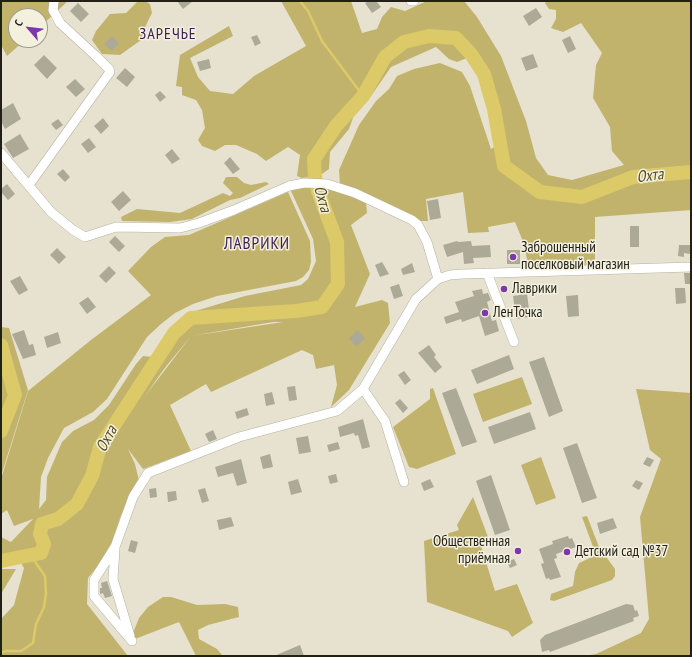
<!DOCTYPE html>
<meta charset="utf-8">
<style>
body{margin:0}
#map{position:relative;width:692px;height:657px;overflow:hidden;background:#e6e2cf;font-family:"PT Sans Narrow",sans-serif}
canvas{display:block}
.frame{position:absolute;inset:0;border:2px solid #211f18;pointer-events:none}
.north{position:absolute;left:8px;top:8px;width:40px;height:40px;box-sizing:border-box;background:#f3f0dd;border:1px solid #9f9c8e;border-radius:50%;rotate:298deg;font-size:11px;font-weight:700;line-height:16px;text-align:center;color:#211f18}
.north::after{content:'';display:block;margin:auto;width:14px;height:18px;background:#7c38ab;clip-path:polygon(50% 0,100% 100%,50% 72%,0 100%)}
</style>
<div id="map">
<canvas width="692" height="657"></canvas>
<div class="frame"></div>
<div class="north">С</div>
</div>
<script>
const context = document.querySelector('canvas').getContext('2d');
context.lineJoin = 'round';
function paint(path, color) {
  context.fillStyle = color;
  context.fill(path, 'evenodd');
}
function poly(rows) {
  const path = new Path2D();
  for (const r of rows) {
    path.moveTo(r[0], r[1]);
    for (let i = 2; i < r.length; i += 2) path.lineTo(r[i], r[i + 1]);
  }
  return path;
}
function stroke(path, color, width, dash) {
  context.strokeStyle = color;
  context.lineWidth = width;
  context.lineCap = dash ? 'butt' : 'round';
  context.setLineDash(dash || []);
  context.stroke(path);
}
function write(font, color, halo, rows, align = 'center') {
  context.font = font + ' "PT Sans Narrow",sans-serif';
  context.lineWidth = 3;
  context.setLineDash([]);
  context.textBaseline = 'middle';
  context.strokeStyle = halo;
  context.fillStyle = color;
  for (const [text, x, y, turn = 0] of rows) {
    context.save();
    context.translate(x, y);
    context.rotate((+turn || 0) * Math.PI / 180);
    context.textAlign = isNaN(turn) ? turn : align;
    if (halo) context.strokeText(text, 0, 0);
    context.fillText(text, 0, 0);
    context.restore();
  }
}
const green = poly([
 [1,1,68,1,40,27,40,16,16,16,16,40,25,40,7,56,1,45],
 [138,1,145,1,150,4,152,13,146,25,141,40,120,55,102,54,92,40,96,31,110,14,126,13],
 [281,1,351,1,362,33,377,29,382,17,391,7,405,11,427,1,464,1,477,17,501,56,526,121,536,158,548,175,572,180,624,165,612,151,610,127,593,98,596,65,602,53,581,23,563,32,551,28,556,19,556,10,549,9,545,3,547,1,691,1,691,210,595,217,595,266,529,267,522,239,515,222,488,227,489,232,468,233,463,192,426,199,428,221,416,221,410,214,340,185,339,170,359,125,376,101,389,89,397,76,414,69,440,63,462,72,470,86,491,149,505,140,501,141,495,109,485,73,467,58,457,62,449,59,436,47,391,67,371,96,354,115,349,129,330,152,329,169,319,176,302,178,297,176,300,155,288,147,266,161,257,154,236,145,225,145,215,151,202,146,198,140,205,128,202,110,196,100,182,95,182,87,176,86,180,55,229,26,233,36,190,58,198,77,210,91,233,94,254,76,306,46],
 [226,177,237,177,244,183,251,185,266,182,269,184,240,198,230,200,192,219,170,222,122,221,121,217,137,209,180,213,223,193,230,196,233,193,223,183],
 [326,186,366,203,367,213,351,225,370,274,355,307,382,300,388,303,390,323,349,390,331,407,337,385,334,365,316,369,313,355,302,350,211,392,206,384,170,405,191,451,143,469,128,449,135,464,139,481,121,515,113,540,100,563,88,578,87,604,128,656,1,656,1,619,14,605,24,568,16,555,1,558,1,537,11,542,33,519,14,526,7,510,1,514,1,479,28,391,91,340,151,295,128,271,151,247,165,237,189,235,288,192,310,241,311,262,309,270,303,277,296,281,217,296,193,304,175,313,161,324,147,337,107,399,93,412,64,428,48,458,41,477,39,509,46,500,47,477,62,442,73,431,94,420,109,405,136,364,143,356,153,357,174,326,189,313,245,296,301,285,308,279,316,261,313,239,291,191,301,187],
 [273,322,283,322,191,336,145,396,164,369,191,336],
 [1,327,9,328,28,390,1,476],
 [522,377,532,404,483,422,473,394],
 [433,388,456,454,417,469,409,467,393,427,430,399,430,389],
 [636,389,691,393,691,656,585,656,596,654,641,633,649,619,640,517,661,459,650,450],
 [541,457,556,498,536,505,521,465],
 [473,497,488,537,481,546,495,591,517,584,533,623,512,637,508,631,427,602,424,541,459,530,457,525],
 [587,516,599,547,615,569,615,576,612,580,554,601,550,600,551,594,573,586,575,572,579,563,594,556,595,552,582,517],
 [1,569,16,569,1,594],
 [163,597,171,597,197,605,225,604,238,607,239,617,208,625,198,630,199,639,217,649,223,656,196,656,179,622,135,639,133,633,139,618,148,607]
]);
const stream = poly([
 [300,1,308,11,322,41,363,96],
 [1,653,5,651,21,651,33,643,36,624,44,607,46,594,45,576,31,556]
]);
const river = poly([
 [1,345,15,395,1,431],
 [1,561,41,553,44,544,40,534,42,524,58,519,77,504,92,476,100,447,174,333,191,318,296,311,322,307,338,284,337,242,318,191,315,177,314,159,336,126,363,96,385,57,404,42,429,36,456,38,471,54,484,74,494,109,504,166,540,192,582,197,633,177,691,172]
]);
const building = poly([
 [177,1,193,1,183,9],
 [369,1,376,1,381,7,372,13,365,3],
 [78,3,89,14,81,22,70,11],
 [536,8,542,17,529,26,523,16],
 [257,35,261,43,255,46,251,37],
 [112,36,119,43,112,51,104,44],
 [570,36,576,49,568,53,562,40],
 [533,54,538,67,526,71,521,58],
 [44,55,57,68,47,79,34,65],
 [209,59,211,68,200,71,197,62],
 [125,68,135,77,127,87,116,78],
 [75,79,85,89,76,97,66,87],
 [160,91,166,97,160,102,155,95],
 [13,103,21,119,5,129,1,121,1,110],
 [103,118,109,126,101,134,94,126],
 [58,119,63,125,56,130,51,124],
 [20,134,29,149,13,158,4,144],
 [89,138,96,147,88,153,81,144],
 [172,149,180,159,172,164,165,155],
 [230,157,240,169,233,174,224,163],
 [63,169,70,177,65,182,57,174],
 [7,184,15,194,8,200,1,192,1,189],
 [123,191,131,200,119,211,111,202],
 [438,199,441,218,430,220,427,201],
 [630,226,639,226,639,247,630,247],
 [115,236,125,246,119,252,109,242],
 [457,241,458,242,471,241,472,246,490,245,491,257,473,258,474,263,464,264,463,252,447,257,443,245],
 [679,245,691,245,690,254,684,253,684,257,678,256],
 [57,248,66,257,59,264,50,255],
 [507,250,520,250,520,264,507,264],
 [382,262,389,274,380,277,375,265],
 [412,263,415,272,403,275,401,269],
 [109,266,116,273,106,283,99,276],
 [684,273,691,273,691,284,685,284],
 [20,276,28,290,19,295,10,281],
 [399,284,403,296,394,299,390,287],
 [675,288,685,288,686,303,676,304],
 [482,289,483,294,488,293,491,300,487,302,492,321,496,320,499,331,485,336,479,316,462,322,461,319,446,324,444,317,459,312,455,302,474,296,472,291],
 [527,294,530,317,516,319,513,296],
 [578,295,579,316,568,317,566,296],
 [88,297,96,307,87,314,79,303],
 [24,330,29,345,33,344,36,355,23,359,12,334],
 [358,330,365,339,356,347,349,338],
 [58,332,61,343,47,348,44,337],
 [429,345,436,355,434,357,442,367,435,373,418,353],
 [509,355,514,369,477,384,471,370],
 [544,357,563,411,549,417,529,362],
 [404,371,411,380,405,385,398,375],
 [295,386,297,400,289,401,287,387],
 [456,388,477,442,462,447,442,393],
 [272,392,275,404,266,406,264,394],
 [400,399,408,408,403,413,395,403],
 [247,408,249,415,237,419,235,412],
 [530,412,536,429,494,444,488,427],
 [363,419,370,447,362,449,358,435,355,436,354,433,340,437,338,427],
 [213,430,217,439,209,442,205,434],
 [308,436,311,452,299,454,296,438],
 [338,442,340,449,329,452,327,445],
 [577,443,597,498,582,503,563,448],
 [270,454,273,467,263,469,260,457],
 [647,457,654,460,650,467,643,464],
 [241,459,247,483,237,486,233,473,218,477,215,467],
 [336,474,338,482,330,484,328,476],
 [491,475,510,530,495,535,476,481],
 [298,479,302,492,291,495,288,482],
 [430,479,434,487,424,491,421,483],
 [636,480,643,483,639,490,632,486],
 [156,488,157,497,150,498,149,489],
 [205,488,209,501,202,503,198,490],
 [176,491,177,500,168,502,167,492],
 [231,517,234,526,219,530,217,520],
 [613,518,617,528,600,534,597,523],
 [568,536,569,539,572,538,576,547,556,554,557,558,554,559,561,577,550,580,549,578,546,579,541,564,544,563,539,549,553,544,552,541],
 [131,540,138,542,135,553,128,551],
 [514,559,517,565,510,568,507,562],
 [107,581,112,596,105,598,103,593,100,594,100,588,102,588,101,583],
 [626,604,633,605,635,611,637,610,639,616,633,618,634,621,550,652,549,650,542,652,540,640,545,635],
 [300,645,304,656,274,656]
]);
const minor = poly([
 [411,1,414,1],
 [1,153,51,212,73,230,85,237,116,227,180,228,199,223,234,210,289,186,304,183,327,184,355,193,412,220,418,225,427,242,438,279],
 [29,185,110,72,109,69,98,58,60,23,53,10,54,1],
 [487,273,514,342],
 [363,389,385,421,404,482],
 [115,549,113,579,130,636],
 [132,641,94,596,94,580,115,547,133,497,148,473,239,437,337,411,363,389,416,299,438,279,450,275,463,274,691,267]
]);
const markers = [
 [513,257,4,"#7c38ab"],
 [504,289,4,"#7c38ab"],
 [485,313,4,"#7c38ab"],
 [518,551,4,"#7c38ab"],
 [567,552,4,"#7c38ab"]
];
const poiNames = [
 ["Заброшенный",521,248],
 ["поселковый магазин",521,265],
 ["Лаврики",512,289],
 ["ЛенТочка",493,313],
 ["Общественная",510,542,"right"],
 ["приёмная",510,559,"right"],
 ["Детский сад №37",575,552]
];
const neighbourhoodNames = [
 ["ЗАРЕЧЬЕ",168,34]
];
const waterNames = [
 ["Охта",650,176,-7],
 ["Охта",322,199,74],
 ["Охта",107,439,-62]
];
const quarterNames = [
 ["ЛАВРИКИ",257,244]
];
paint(green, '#c1b36c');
stroke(stream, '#dcc967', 2.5);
stroke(river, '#dcc967', 14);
paint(building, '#aca997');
stroke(minor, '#b5b2a0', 10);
stroke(minor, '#fff', 9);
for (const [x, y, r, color] of markers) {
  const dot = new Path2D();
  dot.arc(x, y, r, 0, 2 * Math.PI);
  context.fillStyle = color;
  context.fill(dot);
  stroke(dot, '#f3f0dd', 1.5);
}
write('15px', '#211f18', '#f3f0dd', poiNames, 'left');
context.letterSpacing = '1px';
write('16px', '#3d1d55', '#f3f0dd', neighbourhoodNames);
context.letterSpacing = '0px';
write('italic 16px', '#544b22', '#f3f0dd', waterNames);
context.letterSpacing = '1px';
write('17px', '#3d1d55', '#f3f0dd', quarterNames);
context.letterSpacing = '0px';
</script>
